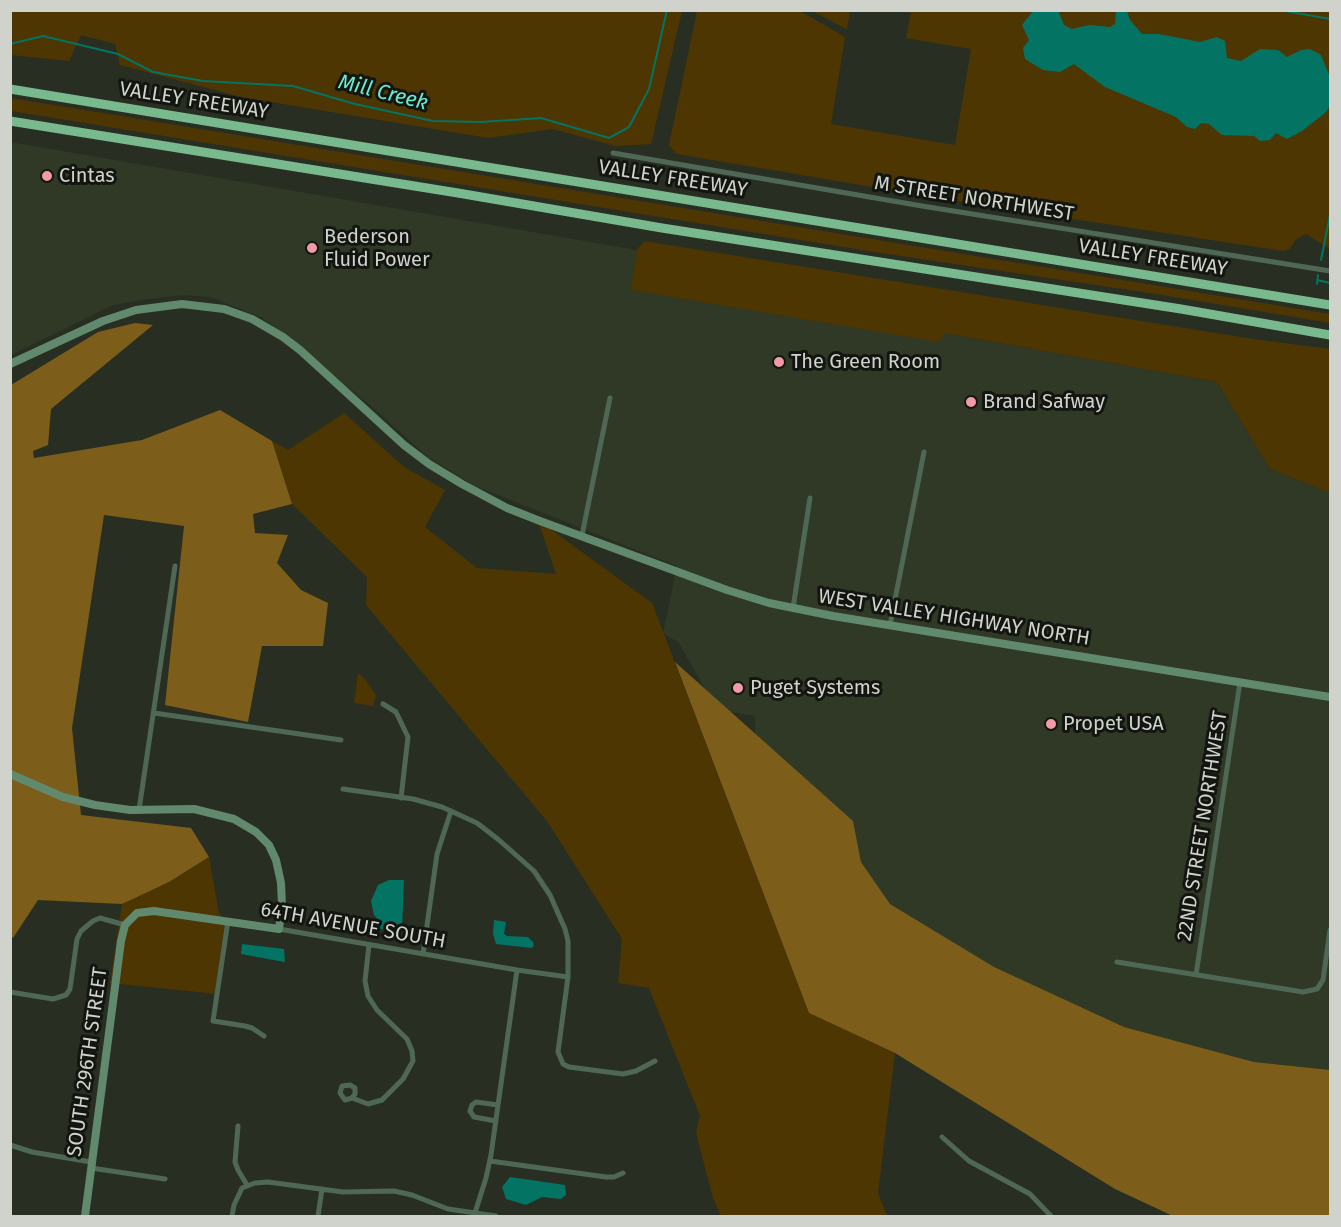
<!DOCTYPE html>
<style>
body{margin:0}
#map{position:relative;width:1341px;height:1227px;overflow:hidden;background:#282f22;font-family:"Fira Sans",sans-serif}
canvas{display:block}
.frame{position:absolute;inset:0;border:12px solid #cfd3cb;pointer-events:none}
</style>
<div id="map">
<canvas width="1341" height="1227"></canvas>
<div class="frame"></div>
</div>
<script>
const context = document.querySelector('canvas').getContext('2d');
context.lineJoin = 'round';
function paint(path, color) {
  context.fillStyle = color;
  context.fill(path, 'evenodd');
}
function poly(rows) {
  const path = new Path2D();
  for (const r of rows) {
    path.moveTo(r[0], r[1]);
    for (let i = 2; i < r.length; i += 2) path.lineTo(r[i], r[i + 1]);
  }
  return path;
}
function stroke(path, color, width, dash) {
  context.strokeStyle = color;
  context.lineWidth = width;
  context.lineCap = dash ? 'butt' : 'round';
  context.setLineDash(dash || []);
  context.stroke(path);
}
function write(font, color, halo, rows, align = 'center') {
  context.font = font + ' "Fira Sans",sans-serif';
  context.lineWidth = 6;
  context.setLineDash([]);
  context.textBaseline = 'middle';
  context.strokeStyle = halo;
  context.fillStyle = color;
  for (const [text, x, y, turn = 0] of rows) {
    context.save();
    context.translate(x, y);
    context.rotate((+turn || 0) * Math.PI / 180);
    context.textAlign = isNaN(turn) ? turn : align;
    if (halo) context.strokeText(text, 0, 0);
    context.fillText(text, 0, 0);
    context.restore();
  }
}
const built = poly([
 [10,142,637,250,632,290,944,333,1217,382,1270,469,1330,493,1330,1070,1254,1062,1124,1027,993,967,890,904,861,862,853,821,755,735,755,716,717,710,679,643,663,633,677,566,475,486,428,457,370,405,263,318,210,297,185,295,148,299,113,305,11,355]
]);
const green = poly([
 [11,10,682,10,682,11,651,144,615,146,553,129,488,138,241,97,120,65,115,44,81,35,69,61,11,55],
 [697,11,800,11,845,37,831,124,955,145,971,49,906,38,911,13,898,11,1330,11,1330,249,1306,234,1295,240,1290,249,1283,251,975,204,676,154,669,145],
 [812,11,850,11,847,29,831,21],
 [11,98,1330,314,1330,323,1156,294,874,252,11,111],
 [644,241,1253,339,1330,349,1330,493,1270,469,1217,382,944,333,939,342,631,290,637,250],
 [344,413,404,467,445,490,425,527,477,568,556,574,538,520,652,603,809,1013,895,1053,878,1193,887,1216,721,1216,713,1198,696,1133,700,1116,649,988,618,983,622,939,547,821,366,605,367,577,292,504,272,441,288,450],
 [358,673,364,678,376,695,373,706,354,703],
 [209,857,218,908,222,920,228,921,217,994,110,983,122,904,169,882]
]);
const forest = poly([
 [135,323,153,325,51,409,48,445,33,451,34,458,142,440,220,410,272,441,292,504,253,514,255,533,288,535,277,563,301,590,328,603,323,646,262,646,248,722,165,705,184,526,104,515,72,728,81,815,191,828,209,857,169,882,122,904,38,900,13,938,11,935,11,385,98,332],
 [675,662,853,821,861,862,890,904,994,967,1124,1027,1254,1062,1330,1070,1330,1216,1173,1216,1115,1189,895,1053,809,1013]
]);
const water = poly([
 [1058,10,1064,25,1072,29,1089,25,1110,27,1115,24,1116,11,1127,11,1130,20,1142,34,1159,34,1200,42,1217,37,1225,41,1227,58,1241,61,1260,49,1278,50,1287,57,1301,50,1310,49,1321,55,1330,77,1330,106,1325,113,1302,131,1287,139,1276,133,1270,140,1260,141,1254,136,1222,135,1209,124,1201,123,1195,129,1187,127,1176,117,1105,87,1074,64,1060,72,1043,70,1025,59,1023,48,1029,40,1022,25,1033,11],
 [389,880,404,880,402,928,390,931,381,929,377,926,380,921,374,915,371,901,378,885],
 [494,920,506,922,504,934,507,936,528,937,533,942,534,945,532,948,496,944,493,934],
 [242,944,284,949,285,962,241,954],
 [510,1177,565,1185,566,1195,561,1199,542,1197,526,1205,506,1199,502,1187]
]);
const stream = poly([
 [1280,10,1330,19],
 [10,44,43,36,118,54,153,72,203,81,293,86,355,104,433,121,481,122,541,118,609,138,629,127,649,89,667,10],
 [1321,260,1330,215],
 [1317,280,1330,283],
 [1317,284,1318,275],
 [1330,432,1330,433]
]);
const street = poly([
 [613,153,922,206,1330,271],
 [582,535,610,398],
 [793,608,810,498],
 [890,625,924,452],
 [383,704,396,712,408,737,401,798],
 [154,713,341,740],
 [343,789,413,799,442,807,477,823,499,840,534,871,550,895,565,929,568,941,568,977,558,1052,563,1064,569,1067,623,1074,636,1071,655,1061],
 [139,810,175,566],
 [228,921,213,1021,245,1026,252,1028,264,1036],
 [279,929,517,970,568,977],
 [423,954,437,854,451,811],
 [1117,962,1303,992,1317,989,1323,980,1330,930],
 [1196,975,1240,682],
 [10,992,53,999,66,995,70,989,77,939,81,931,93,921,100,918,125,925],
 [352,1098,355,1094,355,1088,350,1085,342,1086,340,1093,345,1100,352,1098,368,1104,382,1100,403,1079,413,1061,412,1051,407,1039,377,1010,368,996,365,981,369,945],
 [496,1121,474,1117,470,1111,472,1105,476,1102,498,1105],
 [238,1126,235,1162,238,1170,247,1185],
 [942,1137,969,1161,1030,1194,1051,1216],
 [10,1145,32,1152,91,1162],
 [490,1161,606,1177,614,1177,623,1173],
 [91,1168,165,1179],
 [232,1216,234,1205,242,1188,255,1183,268,1182,343,1192,394,1191,412,1195,448,1209,496,1216],
 [318,1216,322,1189],
 [474,1216,486,1178,491,1155,517,970]
]);
const secondary = poly([
 [10,364,103,321,136,310,182,304,224,309,252,319,283,337,300,350,404,445,429,464,462,484,507,508,540,521,727,590,769,603,833,616,1330,697],
 [10,774,63,797,95,805,130,810,194,809,234,819,256,832,269,845,276,860,281,883,282,906,279,929,154,911,137,913,125,925,121,941,85,1216]
]);
const highway = poly([
 [10,89,1330,305],
 [10,121,458,193,662,228,1181,309,1330,335]
]);
const markers = [
 [47,176,6,"#f39aa8"],
 [312,248,6,"#f39aa8"],
 [779,362,6,"#f39aa8"],
 [971,402,6,"#f39aa8"],
 [738,688,6,"#f39aa8"],
 [1051,724,6,"#f39aa8"]
];
const streetNames = [
 ["VALLEY FREEWAY",194,101,9],
 ["VALLEY FREEWAY",673,179,9],
 ["M STREET NORTHWEST",974,199,9],
 ["VALLEY FREEWAY",1153,258,9],
 ["WEST VALLEY HIGHWAY NORTH",954,618,9],
 ["22ND STREET NORTHWEST",1203,826,-81],
 ["64TH AVENUE SOUTH",353,926,10],
 ["SOUTH 296TH STREET",88,1062,-82]
];
const poiNames = [
 ["Cintas",59,176],
 ["Bederson",324,237],
 ["Fluid Power",324,260],
 ["The Green Room",791,362],
 ["Brand Safway",983,402],
 ["Puget Systems",750,688],
 ["Propet USA",1063,724]
];
const waterNames = [
 ["Mill Creek",383,93,14]
];
paint(built, '#2f3926');
paint(green, '#4d3602');
paint(forest, '#7d5d1a');
paint(water, '#037463');
stroke(stream, '#037463', 2);
stroke(street, '#4f6856', 5);
stroke(secondary, '#60896d', 8);
stroke(highway, '#79b98e', 9);
for (const [x, y, r, color] of markers) {
  const dot = new Path2D();
  dot.arc(x, y, r, 0, 2 * Math.PI);
  context.fillStyle = color;
  context.fill(dot);
  stroke(dot, '#131610', 2);
}
write('20px', '#cfd3cb', '#131610', streetNames);
write('20px', '#cfd3cb', '#131610', poiNames, 'left');
write('italic 21px', '#6aecd1', '#131610', waterNames);
</script>
